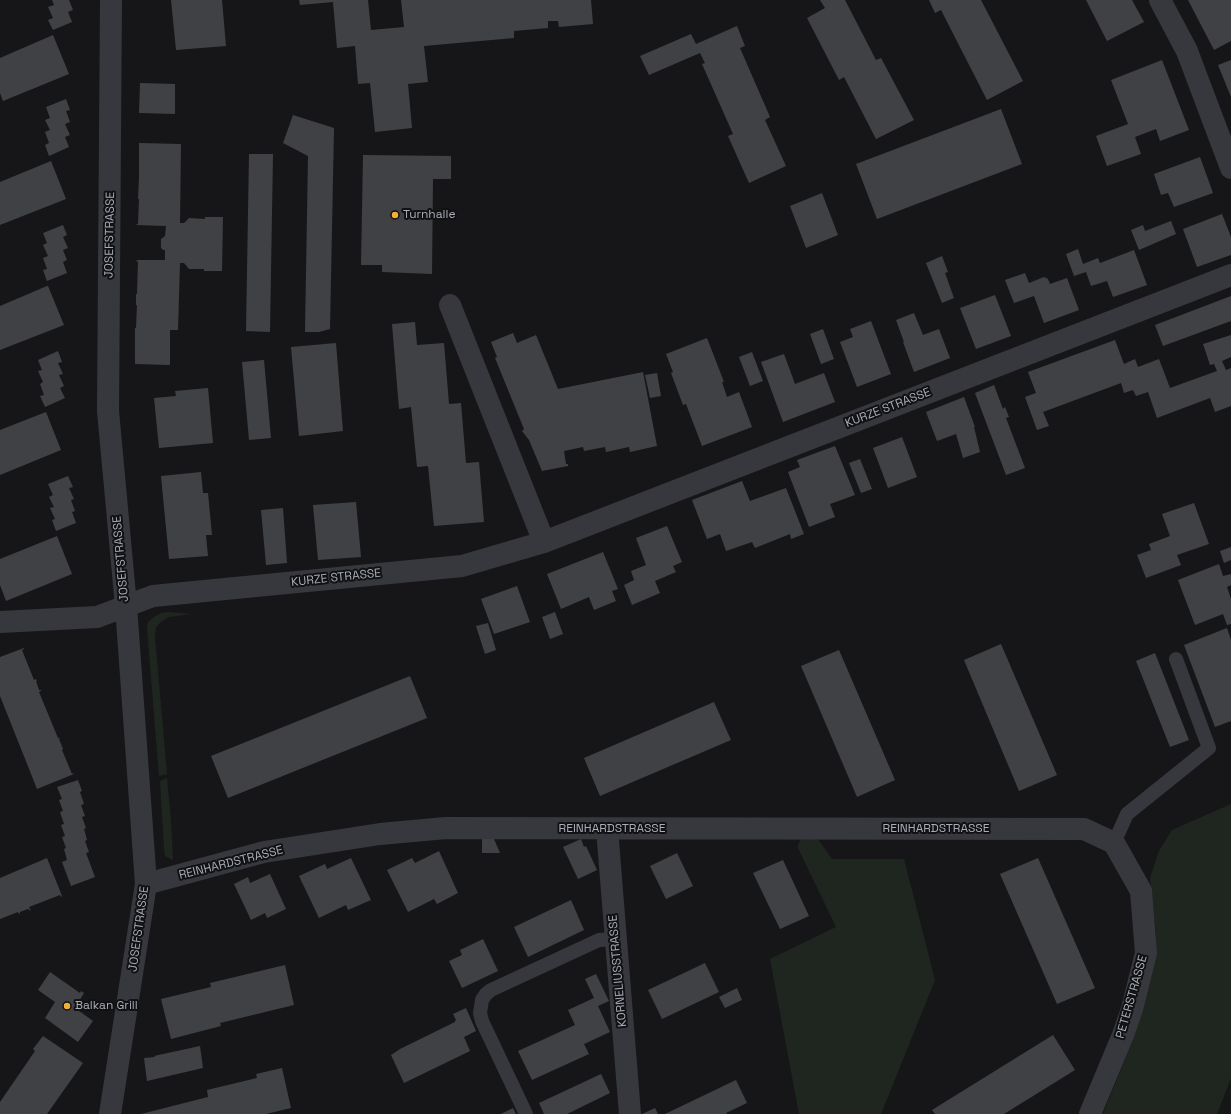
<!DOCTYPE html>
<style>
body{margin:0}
canvas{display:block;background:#161618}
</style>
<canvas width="1231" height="1114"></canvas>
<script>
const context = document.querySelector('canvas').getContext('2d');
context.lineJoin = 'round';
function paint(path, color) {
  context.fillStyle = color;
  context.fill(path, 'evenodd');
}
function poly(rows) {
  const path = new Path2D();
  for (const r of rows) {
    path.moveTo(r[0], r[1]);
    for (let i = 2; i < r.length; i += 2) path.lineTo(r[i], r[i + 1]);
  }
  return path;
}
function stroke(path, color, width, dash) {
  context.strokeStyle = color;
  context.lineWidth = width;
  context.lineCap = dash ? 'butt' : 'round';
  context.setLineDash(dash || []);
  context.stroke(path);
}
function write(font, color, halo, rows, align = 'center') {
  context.font = font + ' "Space Grotesk",sans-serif';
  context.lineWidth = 4;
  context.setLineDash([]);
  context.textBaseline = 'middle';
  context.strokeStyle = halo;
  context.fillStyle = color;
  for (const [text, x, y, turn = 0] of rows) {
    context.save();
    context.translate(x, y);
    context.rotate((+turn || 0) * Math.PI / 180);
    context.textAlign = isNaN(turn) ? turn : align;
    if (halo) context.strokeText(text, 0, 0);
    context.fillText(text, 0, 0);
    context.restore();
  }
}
const green = poly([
 [168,612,191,614,169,617,161,622,156,627,155,637,167,774,159,776,147,628,148,622,154,617,161,613],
 [167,778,171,821,173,860,165,856,164,847,160,781],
 [1231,804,1231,1078,1217,1114,1103,1114,1132,1042,1154,965,1156,934,1150,878,1159,851,1172,830],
 [817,838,832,859,904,859,935,980,881,1114,799,1114,770,959,836,927,798,848,798,845,801,839]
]);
const building = poly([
 [52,0,69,0,73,10,68,12,72,22,53,30,48,20,53,18,48,7,54,5],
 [171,0,222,0,226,46,176,50],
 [299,0,368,0,371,30,404,27,401,0,591,0,593,24,559,27,558,21,548,21,548,28,514,31,514,38,424,46,428,82,408,84,412,128,375,132,370,83,358,84,355,46,337,48,333,2,300,5],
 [820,0,845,0,876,60,881,58,914,120,876,139,844,77,839,80,807,18,825,8],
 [929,0,981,0,1023,81,987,100,941,10,935,13],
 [1086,0,1132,0,1144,22,1107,41],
 [1188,0,1231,0,1231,41,1214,50],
 [737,26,745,46,740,48,770,117,765,120,786,166,749,183,728,136,733,134,702,64,705,63,700,53,649,75,640,56,691,34,696,44],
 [53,35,69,74,3,101,0,93,0,58],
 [1162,60,1189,130,1160,141,1156,129,1135,137,1141,154,1107,166,1096,136,1128,124,1111,80],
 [1231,60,1231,97,1218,65],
 [140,83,175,84,175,114,139,113],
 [66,99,70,110,66,111,70,122,65,124,70,135,65,137,69,147,49,156,45,145,49,143,45,132,50,130,45,120,50,118,46,107],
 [1001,109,1022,164,877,219,856,164],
 [293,115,334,128,330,329,319,332,305,332,308,156,283,143],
 [139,143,181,144,180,223,184,223,189,218,205,219,205,217,223,217,222,271,204,271,204,269,189,269,184,263,180,263,178,330,170,330,170,365,135,364,135,328,136,328,137,305,136,305,136,294,137,294,138,261,136,262,137,260,165,260,165,250,163,250,161,248,161,239,165,236,166,226,135,225,138,224,139,199,138,199,139,177],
 [249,154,273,154,270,332,246,331],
 [363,155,451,156,451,179,433,179,432,274,382,272,382,265,361,265],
 [1200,157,1213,193,1174,207,1168,193,1161,195,1154,174],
 [51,161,66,199,0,225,0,182],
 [822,193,838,235,806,248,790,206],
 [1222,214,1231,237,1231,255,1197,267,1183,229],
 [1171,221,1176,234,1139,250,1131,230,1143,225,1145,231],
 [63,225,67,235,63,237,68,248,63,250,67,260,63,262,67,273,47,281,43,270,47,269,43,258,48,256,43,245,47,243,43,233],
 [1078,249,1083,264,1098,258,1100,263,1134,250,1147,285,1113,297,1107,281,1091,286,1086,272,1074,276,1066,254],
 [942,256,948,272,945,273,954,298,942,303,926,263],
 [1025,273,1029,283,1044,277,1048,279,1050,284,1067,278,1079,310,1044,323,1034,296,1014,303,1005,280],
 [47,286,48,286,64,325,0,350,0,306],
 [995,295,1011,336,976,349,960,308],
 [1231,296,1231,321,1163,346,1155,325],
 [914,313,923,335,939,329,950,358,914,372,903,342,904,342,896,320],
 [871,321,891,374,857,387,840,342,853,337,850,329],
 [415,322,417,345,444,343,449,404,461,403,466,463,479,462,484,522,434,526,428,466,417,467,411,407,399,409,392,324],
 [823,329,834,359,821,364,810,334],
 [513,333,517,343,536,335,558,389,643,372,657,446,630,452,629,447,606,452,605,447,584,451,583,447,564,451,566,464,568,464,568,466,542,471,529,440,522,431,524,429,495,358,497,357,491,342],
 [1231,335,1231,357,1222,361,1226,370,1231,368,1231,406,1215,412,1210,398,1157,418,1148,392,1136,396,1133,390,1124,393,1121,383,1043,412,1049,426,1037,430,1025,397,1036,393,1028,372,1115,340,1124,364,1135,359,1138,367,1159,359,1170,388,1217,371,1214,364,1210,365,1203,344],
 [707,338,724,382,722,382,727,397,739,392,752,427,702,446,686,404,683,405,671,373,673,372,666,354],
 [336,343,343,431,299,436,291,347],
 [58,351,62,362,58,363,63,374,59,375,64,386,60,388,65,398,45,407,40,396,44,395,40,384,43,382,38,371,42,370,38,360],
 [752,352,763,381,750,386,739,357],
 [784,354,795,384,824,373,835,402,783,422,761,362],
 [264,360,271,438,249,440,242,362],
 [657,373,661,396,650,398,645,375],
 [994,385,1003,409,1005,407,1009,417,1006,418,1025,468,1006,475,975,393],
 [208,388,213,443,159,448,154,398,176,396,175,391],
 [964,397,975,427,974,427,980,452,963,458,956,434,937,441,926,412],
 [46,412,61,450,0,475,0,430],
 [902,437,917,477,888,488,873,448],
 [835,446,855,495,830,504,835,517,809,527,788,472,800,467,797,460],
 [860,459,872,489,861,493,849,463],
 [201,472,203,493,208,493,212,535,206,535,208,556,169,559,161,476],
 [68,476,73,487,69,488,74,499,71,500,75,511,72,512,76,523,56,531,52,520,55,519,50,508,54,507,49,497,53,495,48,484],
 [742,481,750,501,786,488,804,534,791,539,790,534,755,548,752,542,726,551,720,534,707,539,692,500],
 [356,502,361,557,318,560,313,505],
 [1194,503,1209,544,1177,555,1181,565,1146,578,1137,555,1151,550,1149,544,1170,536,1162,514],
 [283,508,287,563,266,565,261,510],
 [667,526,682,562,673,566,676,572,655,581,660,593,632,605,624,585,634,580,631,571,646,565,636,538],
 [57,536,72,574,6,601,0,585,0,559],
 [1231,547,1231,560,1224,563,1220,551],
 [603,552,618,589,612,591,616,601,594,610,589,597,561,609,547,574],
 [1219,564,1223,576,1231,574,1231,585,1227,587,1231,599,1231,624,1227,625,1223,614,1195,625,1178,580],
 [517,586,530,622,494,634,481,599],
 [555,612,563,634,550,639,542,617],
 [488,623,496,650,485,654,476,626],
 [1227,628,1231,640,1231,721,1215,727,1184,645],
 [1001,644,1057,775,1019,791,964,660],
 [24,648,24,649,22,650,34,680,36,679,37,681,36,681,39,690,42,690,39,692,58,738,60,738,59,739,63,749,62,750,72,774,74,773,74,774,37,789,0,696,0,657],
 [839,650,895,780,857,797,801,666],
 [1155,653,1189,740,1170,747,1136,661],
 [410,676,427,718,228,798,211,756],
 [714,702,731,740,600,796,584,758],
 [78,780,82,791,80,792,84,804,81,805,85,816,82,817,86,828,84,829,87,840,85,841,89,852,86,853,95,877,71,886,62,862,67,860,64,849,66,848,62,837,65,836,61,825,64,824,60,812,63,811,59,800,62,799,57,787],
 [482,839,494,839,500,853,482,853],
 [581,839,584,847,586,846,597,870,578,879,563,847],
 [439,851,458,893,437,904,434,899,408,912,387,870,412,858,415,863],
 [677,853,693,886,666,899,650,866],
 [47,858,62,896,61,897,60,895,29,907,31,911,28,909,20,912,20,913,19,914,18,912,0,919,0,878],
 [351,858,371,900,348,910,346,905,319,918,299,876,325,864,327,869],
 [1038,858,1095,988,1057,1004,1000,874],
 [783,860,809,916,780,929,753,873],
 [270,874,286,909,267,918,265,913,251,920,234,884,248,877,250,883],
 [571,900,584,930,528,957,514,927],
 [483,939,498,971,462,988,449,961,462,955,460,950],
 [705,963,719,992,662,1019,648,990],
 [285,965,294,1005,220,1023,221,1026,171,1039,161,999,211,987,210,983],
 [50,972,80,993,81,991,84,993,75,1008,93,1021,78,1042,45,1018,55,1002,38,990],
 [596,974,609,1001,598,1006,610,1032,584,1044,589,1054,532,1080,518,1051,575,1025,568,1010,594,998,585,979],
 [737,988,742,1000,725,1008,719,997],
 [466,1008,476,1031,464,1037,470,1051,404,1083,391,1055,400,1049,455,1022,455,1021,456,1020,453,1014],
 [1053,1035,1075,1070,1004,1114,935,1114,932,1110],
 [43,1036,83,1063,47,1114,0,1114,0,1102,35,1051,33,1049],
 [200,1046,203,1068,147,1081,144,1058,155,1057,154,1056],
 [282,1068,291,1108,266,1114,141,1114,208,1097,207,1090,257,1078,256,1074],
 [601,1074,610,1093,567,1114,544,1114,539,1103],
 [736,1080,747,1103,726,1113,727,1114,665,1114],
 [513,1108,516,1114,501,1114],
 [655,1108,658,1114,642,1114]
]);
const service = poly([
 [1114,843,1127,814,1209,748,1176,659],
 [526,1114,482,1021,480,1013,482,1000,486,994,491,990,599,940,616,939]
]);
const minor = poly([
 [1160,0,1187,51,1231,168],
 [450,305,544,542],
 [0,622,97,617,153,596,462,566,544,542,1231,275],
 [607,829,630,1114],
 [146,884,264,852,380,834,446,828,1084,829,1114,843,1141,891,1146,953,1132,1009,1123,1035,1090,1114],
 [110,1114,146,884,126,606,108,411,111,0]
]);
const markers = [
 [395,215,4,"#f2b134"],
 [67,1006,4,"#f2b134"]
];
const poiNames = [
 ["Turnhalle",403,215],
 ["Balkan Grill",75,1006]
];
const streetNames = [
 ["JOSEFSTRASSE",110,235,-89],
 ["KURZE STRASSE",888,408,-21],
 ["JOSEFSTRASSE",121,559,-95],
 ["KURZE STRASSE",336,578,-6],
 ["REINHARDSTRASSE",612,829],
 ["REINHARDSTRASSE",936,829],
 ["REINHARDSTRASSE",231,863,-14],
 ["JOSEFSTRASSE",139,929,-82],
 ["KORNELIUSSTRASSE",618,971,-95],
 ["PETERSTRASSE",1132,997,-74]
];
paint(green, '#1e261f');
paint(building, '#404145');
stroke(service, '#37383d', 14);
stroke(minor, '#37383d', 22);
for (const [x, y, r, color] of markers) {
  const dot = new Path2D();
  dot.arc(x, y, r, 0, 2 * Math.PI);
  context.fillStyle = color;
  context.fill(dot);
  stroke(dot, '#111113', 1.5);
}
write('12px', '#a8adb8', '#111113', poiNames, 'left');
write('12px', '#a8adb8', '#111113', streetNames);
</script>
